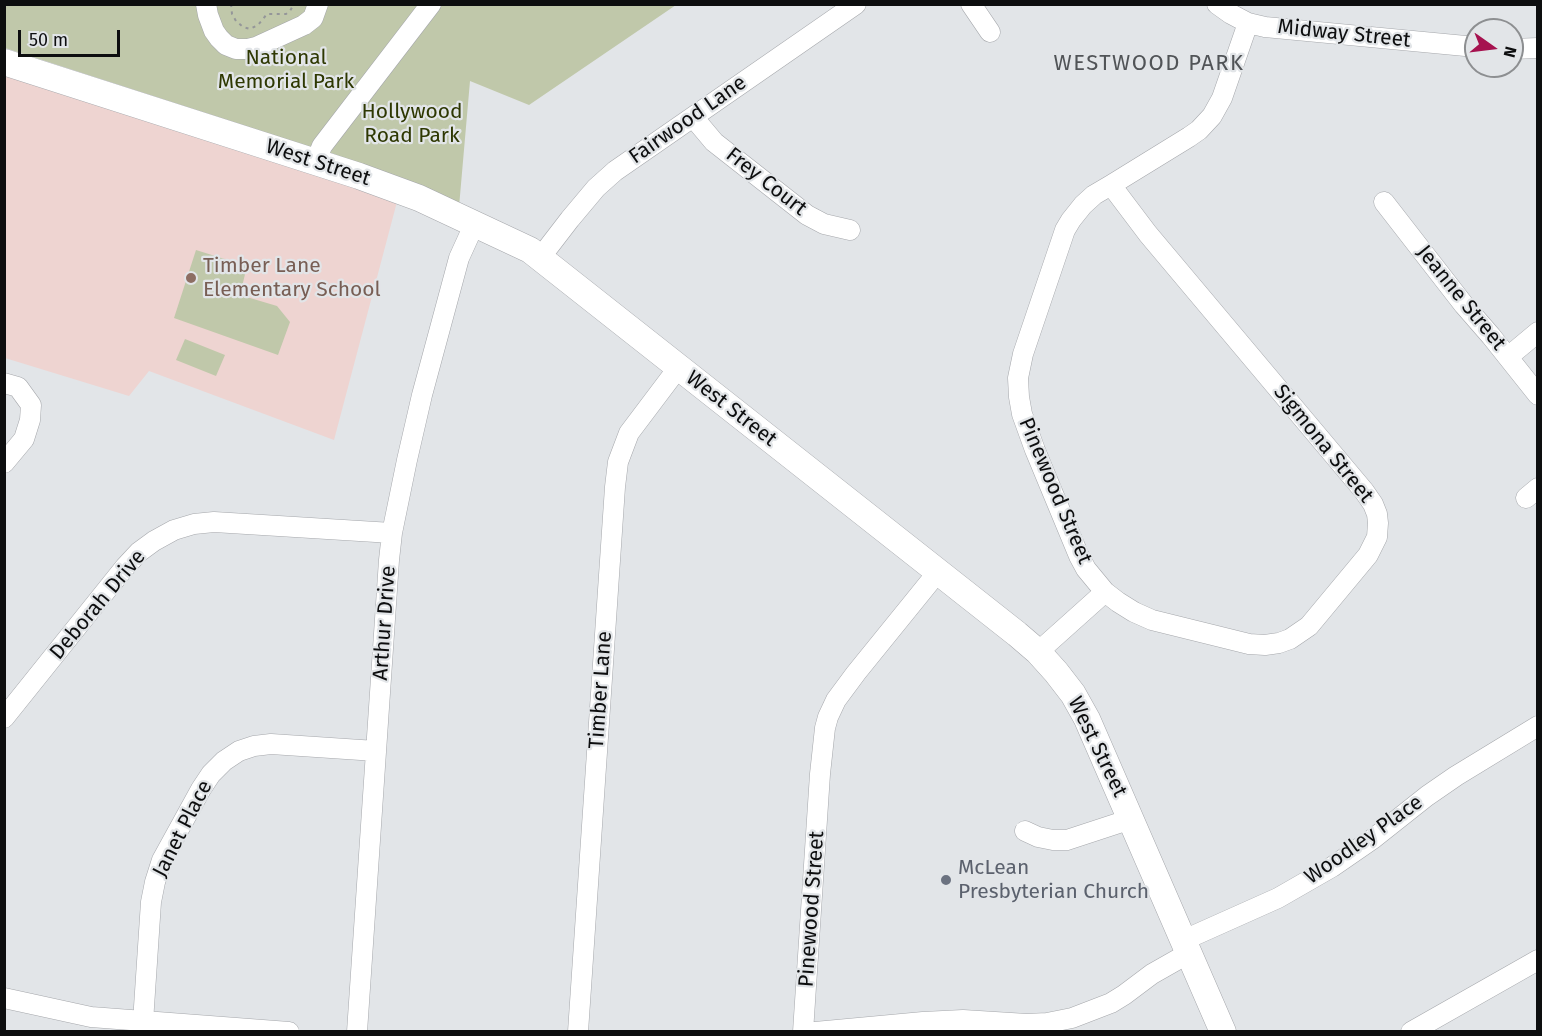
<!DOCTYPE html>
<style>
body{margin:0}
#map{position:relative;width:1542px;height:1036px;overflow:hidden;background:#e2e5e8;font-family:"Fira Sans",sans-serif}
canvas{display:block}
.frame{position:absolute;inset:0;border:6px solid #0d0e0f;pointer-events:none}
.north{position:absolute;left:1464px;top:18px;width:60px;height:60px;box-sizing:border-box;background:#e2e5e8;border:2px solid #8d8f91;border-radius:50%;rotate:104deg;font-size:16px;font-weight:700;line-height:24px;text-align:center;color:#0d0e0f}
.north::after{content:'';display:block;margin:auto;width:21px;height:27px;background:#a6124f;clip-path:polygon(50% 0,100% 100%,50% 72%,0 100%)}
.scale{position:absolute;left:18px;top:30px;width:102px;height:27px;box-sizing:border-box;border:3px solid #0d0e0f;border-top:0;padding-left:8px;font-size:18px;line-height:21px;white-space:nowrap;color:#0d0e0f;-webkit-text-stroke:4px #e2e5e8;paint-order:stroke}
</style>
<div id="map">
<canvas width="1542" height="1036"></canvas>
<div class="frame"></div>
<div class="north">N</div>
<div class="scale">50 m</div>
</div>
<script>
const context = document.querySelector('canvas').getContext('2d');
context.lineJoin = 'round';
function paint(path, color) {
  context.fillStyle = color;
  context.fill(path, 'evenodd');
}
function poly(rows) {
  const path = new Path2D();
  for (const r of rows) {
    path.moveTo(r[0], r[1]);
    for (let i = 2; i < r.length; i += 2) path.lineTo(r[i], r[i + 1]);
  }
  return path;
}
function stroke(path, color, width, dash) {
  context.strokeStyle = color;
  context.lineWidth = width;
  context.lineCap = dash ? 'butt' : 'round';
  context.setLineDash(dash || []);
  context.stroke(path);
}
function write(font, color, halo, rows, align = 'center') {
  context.font = font + ' "Fira Sans",sans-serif';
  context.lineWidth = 4.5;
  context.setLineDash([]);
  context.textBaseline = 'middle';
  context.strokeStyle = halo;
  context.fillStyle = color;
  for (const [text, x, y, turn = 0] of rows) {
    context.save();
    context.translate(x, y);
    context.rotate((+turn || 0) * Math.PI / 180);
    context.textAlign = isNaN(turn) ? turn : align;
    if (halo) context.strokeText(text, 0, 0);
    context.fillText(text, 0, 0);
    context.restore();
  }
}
const education = poly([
 [4,69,398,198,334,440,149,371,129,396,5,358]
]);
const green = poly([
 [5,5,421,5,311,147,5,48],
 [438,5,676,5,529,105,470,81,459,207,402,179,323,150],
 [196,250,247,266,240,295,277,306,290,322,278,355,174,318],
 [185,339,225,355,216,376,176,360]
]);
const path = poly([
 [231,4,232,14,236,21,243,27,250,29,258,25,267,14,286,14,290,11,294,4]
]);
const minor = poly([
 [206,4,208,15,214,31,219,38,226,45,236,49,248,49,256,47,304,25,313,18,318,4],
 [971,4,990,32],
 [1217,4,1231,14,1248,23,1265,27,1476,47],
 [1512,49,1538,48],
 [693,117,714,142,807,215,824,224,850,230],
 [316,161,322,146,431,4],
 [1111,185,1148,234,1364,491,1373,504,1377,514,1378,523,1377,537,1368,555,1309,626,1290,639,1279,643,1265,645,1249,644,1152,620,1134,612,1118,602,1105,592,1086,569,1079,556,1035,450,1022,414,1019,397,1018,378,1023,354,1065,230,1071,220,1083,205,1094,195,1111,185,1189,137,1199,130,1212,116,1222,98,1248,23],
 [1384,202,1464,305,1491,336,1538,395],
 [540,258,570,219,596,188,615,171,856,4],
 [1508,357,1538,332],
 [4,383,18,387,31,405,30,420,24,439,4,463],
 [1526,498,1538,488],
 [1038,652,1105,592],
 [4,718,125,567,139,552,154,541,174,530,194,524,214,522,392,533],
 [1025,831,1038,837,1053,840,1067,840,1131,819],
 [1184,940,1278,898,1332,867,1374,838,1427,796,1456,776,1538,726],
 [4,998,91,1017,289,1032],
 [143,1022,151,902,155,882,162,860,201,789,211,774,224,761,239,751,254,746,271,744,376,751],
 [357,1032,389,560,392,533,407,460,422,395,459,258,474,225],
 [578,1032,615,487,618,462,629,433,678,368],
 [803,1032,820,774,825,728,828,717,836,700,856,673,937,573],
 [815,1032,923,1022,963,1020,1027,1024,1047,1023,1072,1018,1111,1003,1124,995,1152,974,1189,953],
 [1411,1032,1538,960]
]);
const major = poly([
 [4,62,359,176,419,198,530,250,1017,634,1038,652,1056,672,1073,694,1087,719,1223,1032]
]);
const markers = [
 [191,278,6,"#8d6e63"],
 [946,880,6,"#6b7280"]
];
const streetNames = [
 ["Midway Street",1344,34,6],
 ["Fairwood Lane",688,120,-35],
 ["West Street",318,163,18],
 ["Frey Court",766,182,38],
 ["Jeanne Street",1461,298,51],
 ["West Street",731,409,38],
 ["Sigmona Street",1323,444,51],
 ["Pinewood Street",1055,491,67],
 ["Deborah Drive",98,605,-50],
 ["Arthur Drive",385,623,-86],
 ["Timber Lane",601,690,-86],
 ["West Street",1097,747,64],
 ["Janet Place",183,829,-63],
 ["Woodley Place",1364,840,-35],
 ["Pinewood Street",812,909,-86]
];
const parkNames = [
 ["National",286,58],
 ["Memorial Park",286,82],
 ["Hollywood",412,112],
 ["Road Park",412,136]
];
const educationNames = [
 ["Timber Lane",203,266],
 ["Elementary School",203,290]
];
const worshipNames = [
 ["McLean",958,868],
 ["Presbyterian Church",958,892]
];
const neighbourhoodNames = [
 ["WESTWOOD PARK",1149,64]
];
paint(education, '#eed4d1');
paint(green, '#c0c8aa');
stroke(minor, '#a5a7ab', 21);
stroke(major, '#a5a7ab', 27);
stroke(path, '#949699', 2, [3, 4.5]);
stroke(minor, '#fff', 20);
stroke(major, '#fff', 26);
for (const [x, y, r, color] of markers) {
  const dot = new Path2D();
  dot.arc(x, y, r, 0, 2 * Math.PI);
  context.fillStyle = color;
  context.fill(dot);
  stroke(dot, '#e2e5e8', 2);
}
write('21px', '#0d0e0f', '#e2e5e8', streetNames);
write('21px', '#2e3802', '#e2e5e8', parkNames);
write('21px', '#785e54', '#e2e5e8', educationNames, 'left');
write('21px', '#5b616d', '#e2e5e8', worshipNames, 'left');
context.letterSpacing = '1.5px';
write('22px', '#515457', '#e2e5e8', neighbourhoodNames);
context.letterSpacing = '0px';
</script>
